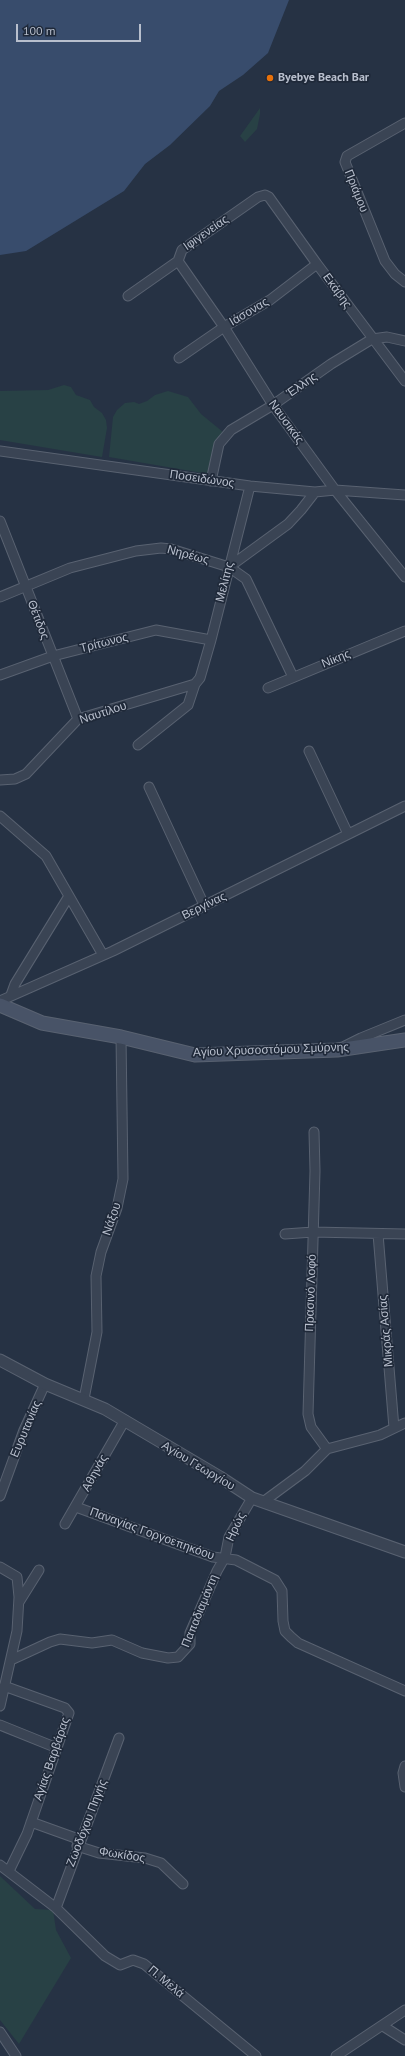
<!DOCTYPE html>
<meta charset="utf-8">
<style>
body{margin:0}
#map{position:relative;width:405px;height:2056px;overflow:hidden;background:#263244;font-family:"PT Sans",sans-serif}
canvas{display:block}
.scale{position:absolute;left:16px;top:24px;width:125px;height:18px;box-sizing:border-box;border:2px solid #b8bfcd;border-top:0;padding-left:5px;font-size:12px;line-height:14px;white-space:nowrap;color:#b8bfcd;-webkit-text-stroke:3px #1f2939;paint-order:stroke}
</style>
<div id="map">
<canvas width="405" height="2056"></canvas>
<div class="scale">100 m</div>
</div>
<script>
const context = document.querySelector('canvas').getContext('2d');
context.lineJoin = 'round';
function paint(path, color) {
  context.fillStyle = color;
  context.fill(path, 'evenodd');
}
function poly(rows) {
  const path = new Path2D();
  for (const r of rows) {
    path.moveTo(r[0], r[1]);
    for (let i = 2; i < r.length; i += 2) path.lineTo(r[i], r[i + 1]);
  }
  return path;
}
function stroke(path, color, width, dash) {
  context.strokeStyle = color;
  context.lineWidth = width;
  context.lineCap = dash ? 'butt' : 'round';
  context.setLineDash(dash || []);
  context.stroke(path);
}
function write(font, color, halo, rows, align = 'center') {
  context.font = font + ' "PT Sans",sans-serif';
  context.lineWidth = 3.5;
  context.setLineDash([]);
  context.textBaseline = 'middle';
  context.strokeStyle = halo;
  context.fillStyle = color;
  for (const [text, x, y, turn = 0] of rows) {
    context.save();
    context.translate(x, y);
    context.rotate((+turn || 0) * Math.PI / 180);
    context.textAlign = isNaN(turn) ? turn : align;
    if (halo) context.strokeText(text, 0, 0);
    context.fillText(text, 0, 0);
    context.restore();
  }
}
const green = poly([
 [260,108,260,114,257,129,245,142,240,136],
 [64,385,71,387,76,395,90,400,94,407,102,413,106,420,107,428,102,457,0,440,0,391,48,390],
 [168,391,188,397,201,414,223,432,213,448,208,474,109,457,113,417,117,410,125,403,134,402,139,404,147,401,155,395],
 [0,1876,35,1909,53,1910,56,1930,71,1958,19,2044,0,2020]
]);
const water = poly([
 [0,0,289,0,268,53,243,75,219,91,210,106,170,145,145,164,124,191,26,251,0,255]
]);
const minor = poly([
 [405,123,347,156,345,162,385,261,395,274,405,282],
 [178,261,224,327,273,405,335,490,405,577],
 [128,296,178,261,182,250,258,197,265,195,269,197,317,264,405,381],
 [179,358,224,327,270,300,317,264],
 [0,451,250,486,315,492,335,490,405,495],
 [211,481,219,444,231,430,273,405,331,364,372,339,387,337,405,341],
 [0,521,78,719],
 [229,567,288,524,301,510,315,492],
 [0,597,70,568,136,551,161,548,171,549,229,567,246,579,293,677],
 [0,675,53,656,156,630,211,640],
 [268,688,405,631],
 [138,745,188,705,195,684],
 [309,751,348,834],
 [0,780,15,779,26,774,78,719,195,684,200,678,211,640,250,486],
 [149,787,204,905],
 [0,816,46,856,103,955],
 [11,995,15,984,69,896],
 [0,1001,113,951,405,806],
 [345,1046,361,1038,405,1020],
 [314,1132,315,1171,308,1414,311,1427,327,1449],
 [285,1234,313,1232,405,1234],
 [378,1234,394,1428],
 [84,1399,97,1332,96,1276,101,1252,117,1208,123,1179,121,1037],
 [0,1496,24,1430,45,1384],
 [263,1502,305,1471,327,1449,380,1435,405,1423],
 [76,1507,213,1557,236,1560,275,1580,282,1591,283,1621,285,1631,291,1637,298,1643,405,1691],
 [65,1524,125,1420],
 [0,1567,17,1577,19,1597,17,1631,0,1706],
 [19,1602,39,1570],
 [11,1660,50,1642,60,1639,92,1643,112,1640,142,1653,168,1658,178,1657,190,1644,190,1633,217,1571,225,1557,229,1537,252,1498],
 [4,1686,65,1708,69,1713,27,1834,9,1871],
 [0,1725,57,1748],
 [405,1766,403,1773,405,1787],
 [31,1822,81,1840],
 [77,1846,99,1853,145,1858,161,1863,183,1884],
 [0,1865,56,1908,105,1956,120,1965,133,1960,144,1964,256,2056],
 [56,1908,119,1738],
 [383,2026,405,2040],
 [0,2032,16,2056],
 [336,2056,405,2010]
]);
const tertiary = poly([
 [0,1360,45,1384,105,1409,220,1477,252,1498,405,1552]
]);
const secondary = poly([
 [0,1005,42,1023,121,1037,195,1055,337,1050,405,1040]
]);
const markers = [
 [270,78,4,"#e8710a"]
];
const poiNames = [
 ["Byebye Beach Bar",278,78]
];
const streetNames = [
 ["Πριάμου",356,191,68],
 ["Ιφιγενείας",206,233,-35],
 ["Εκάβης",337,291,54],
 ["Ιάσονας",249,312,-31],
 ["Έλλης",302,385,-35],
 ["Ναυσικάς",286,422,54],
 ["Ποσειδώνος",202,479,8],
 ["Νηρέως",188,555,15],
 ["Μελίτης",225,582,-76],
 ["Θέτιδος",38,620,69],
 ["Τρίτωνος",104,643,-14],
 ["Νίκης",336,659,-22],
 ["Ναυτίλου",103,713,-18],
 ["Βεργίνας",204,906,-26],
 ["Αγίου Χρυσοστόμου Σμύρνης",271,1050,-2],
 ["Νάξου",112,1219,-71],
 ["Πρασινό Λοφό",311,1293,-88],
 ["Μικράς Ασίας",386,1331,-95],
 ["Ευρυτανίας",26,1429,-67],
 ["Αγίου Γεωργίου",198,1466,31],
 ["Αθηνάς",95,1473,-61],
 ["Ηρώς",236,1527,-65],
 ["Παναγίας Γοργοεπηκόου",152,1534,20],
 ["Παπαδιαμάντη",200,1611,-68],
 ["Αγίας Βαρβάρας",52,1759,-71],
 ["Ζωοδόχου Πηγής",87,1823,-69],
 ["Φωκίδος",122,1855,9],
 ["Π. Μελά",166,1982,40]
];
paint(green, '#284145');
paint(water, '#384c6c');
stroke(minor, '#596271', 11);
stroke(tertiary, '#596271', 13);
stroke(secondary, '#596271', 15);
stroke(minor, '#3a4454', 9);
stroke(tertiary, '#3a4454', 11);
stroke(secondary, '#485367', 13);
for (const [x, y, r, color] of markers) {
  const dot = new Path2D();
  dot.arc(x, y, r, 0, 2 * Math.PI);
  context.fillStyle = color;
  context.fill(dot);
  stroke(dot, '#1f2939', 1.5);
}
write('bold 12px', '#b8bfcd', '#1f2939', poiNames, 'left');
write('12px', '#b8bfcd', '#1f2939', streetNames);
</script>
